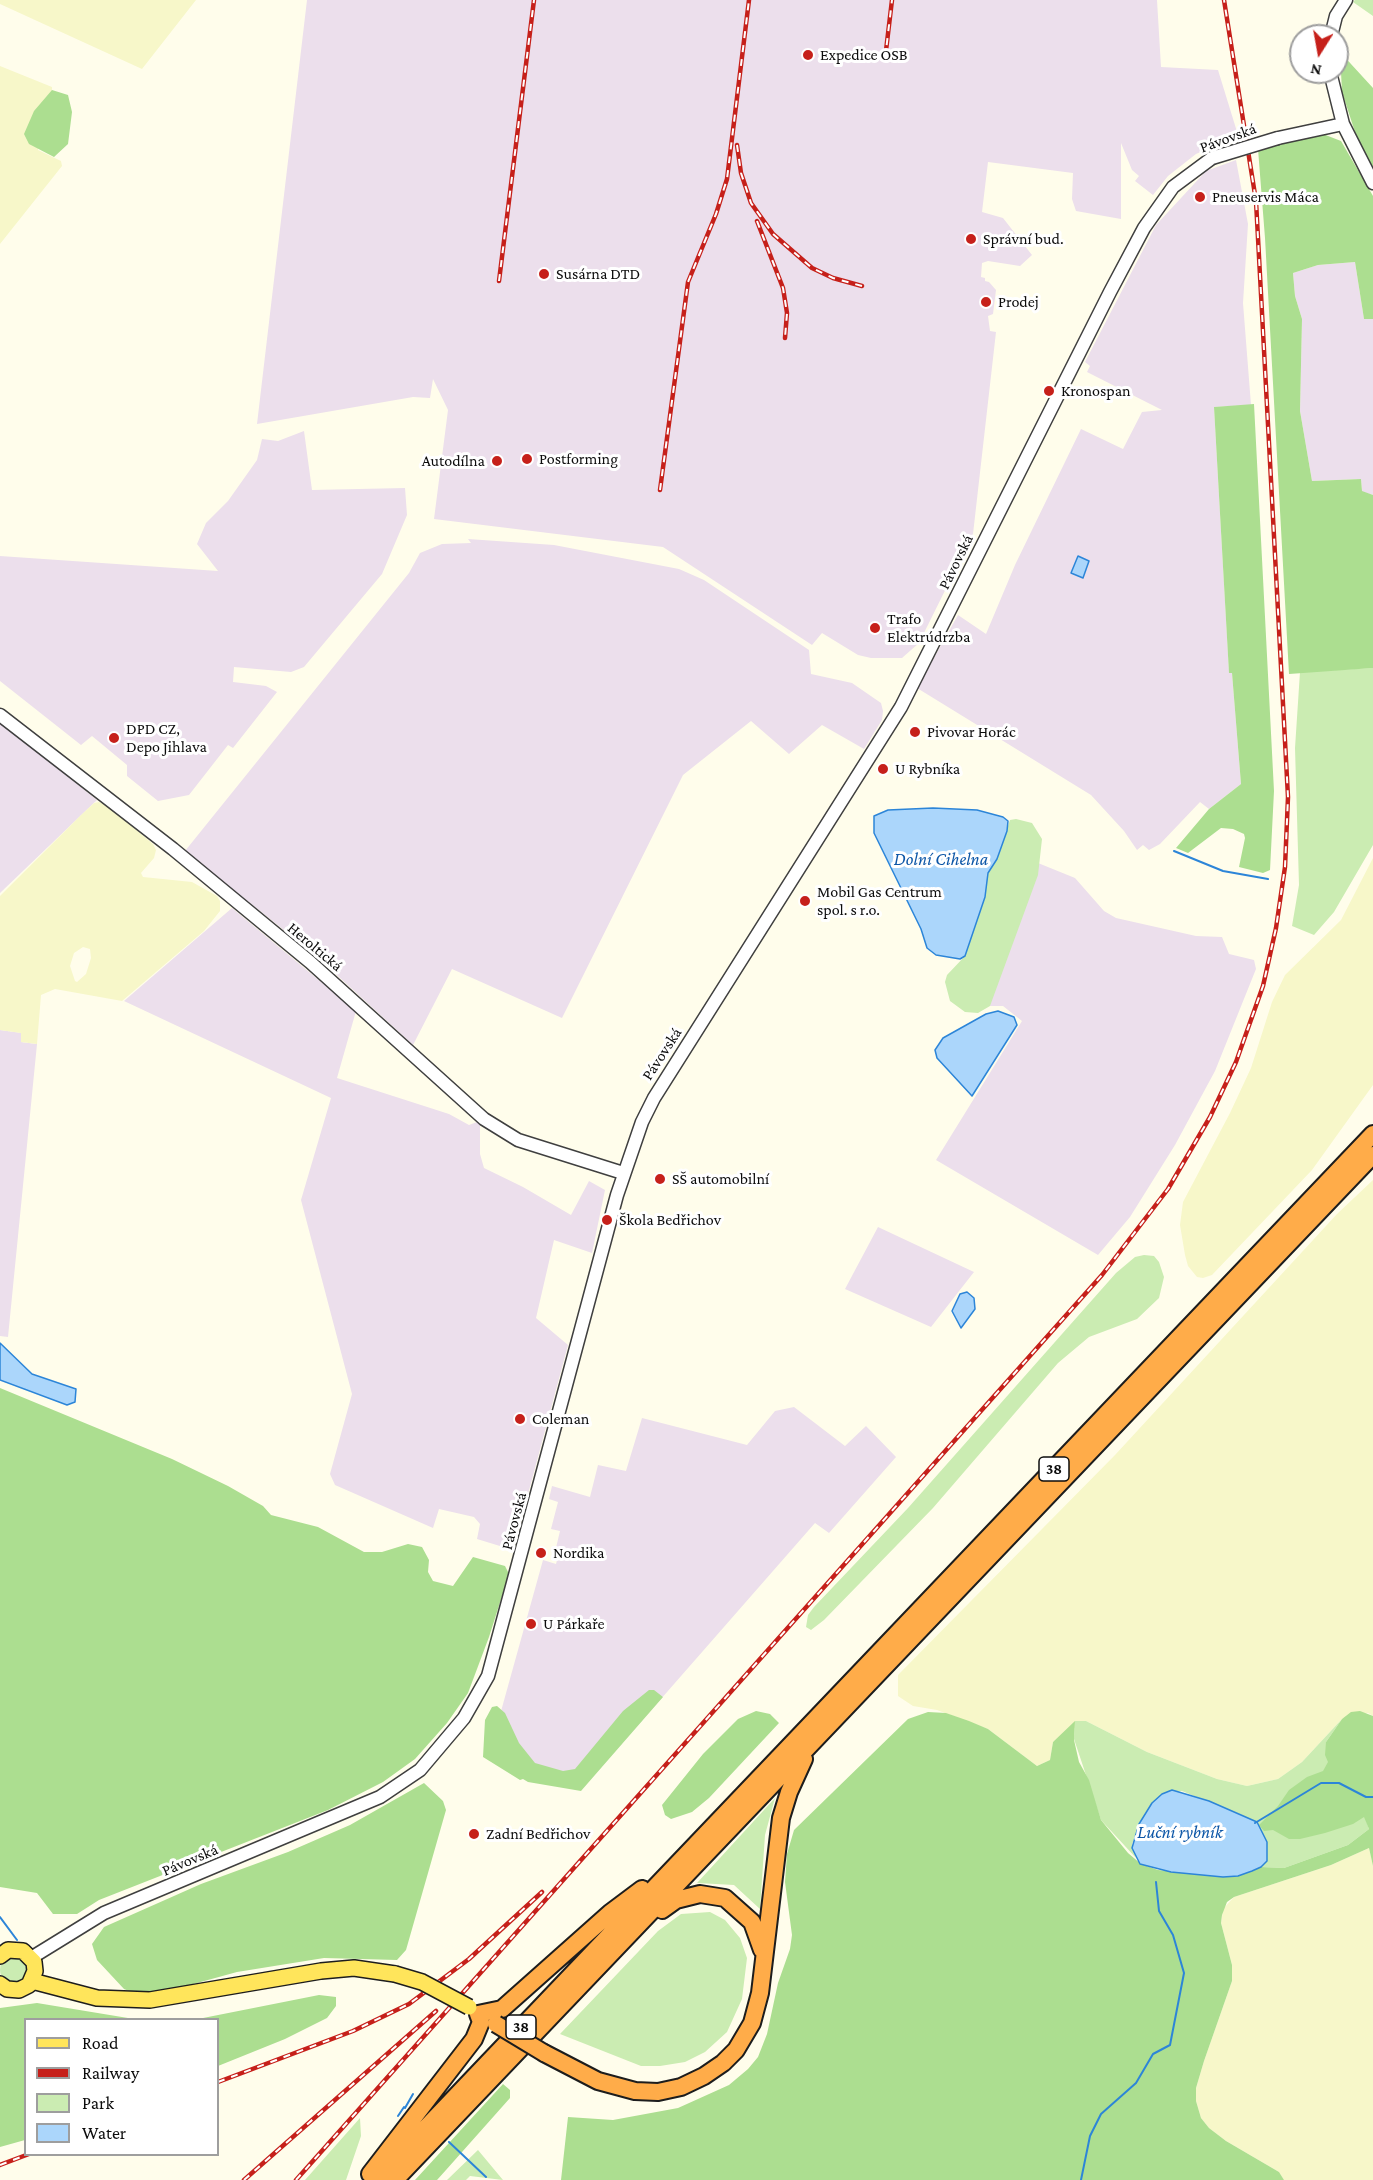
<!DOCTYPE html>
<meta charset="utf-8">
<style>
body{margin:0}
#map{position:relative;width:1373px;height:2180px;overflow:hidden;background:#fffdeb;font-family:"Crimson Pro",serif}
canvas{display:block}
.legend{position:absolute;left:24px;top:2018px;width:195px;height:138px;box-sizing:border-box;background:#fff;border:2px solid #9e9e9e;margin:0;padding:8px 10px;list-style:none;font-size:18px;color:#0c0c0c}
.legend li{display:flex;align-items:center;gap:12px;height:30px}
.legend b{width:30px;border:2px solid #9e9e9e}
.north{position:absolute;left:1289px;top:24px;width:60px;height:60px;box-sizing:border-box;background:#fff;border:2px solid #9e9e9e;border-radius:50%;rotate:191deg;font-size:16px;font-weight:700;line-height:24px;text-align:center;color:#0c0c0c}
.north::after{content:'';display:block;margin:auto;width:21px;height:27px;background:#c6201a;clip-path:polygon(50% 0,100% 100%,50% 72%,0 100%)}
</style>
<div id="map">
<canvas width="1373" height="2180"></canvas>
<ul class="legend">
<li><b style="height:8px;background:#ffe55b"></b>Road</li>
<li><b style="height:8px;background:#c6201a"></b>Railway</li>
<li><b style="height:16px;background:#cbecb2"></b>Park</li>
<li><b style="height:16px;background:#abd6fb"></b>Water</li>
</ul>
<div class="north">N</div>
</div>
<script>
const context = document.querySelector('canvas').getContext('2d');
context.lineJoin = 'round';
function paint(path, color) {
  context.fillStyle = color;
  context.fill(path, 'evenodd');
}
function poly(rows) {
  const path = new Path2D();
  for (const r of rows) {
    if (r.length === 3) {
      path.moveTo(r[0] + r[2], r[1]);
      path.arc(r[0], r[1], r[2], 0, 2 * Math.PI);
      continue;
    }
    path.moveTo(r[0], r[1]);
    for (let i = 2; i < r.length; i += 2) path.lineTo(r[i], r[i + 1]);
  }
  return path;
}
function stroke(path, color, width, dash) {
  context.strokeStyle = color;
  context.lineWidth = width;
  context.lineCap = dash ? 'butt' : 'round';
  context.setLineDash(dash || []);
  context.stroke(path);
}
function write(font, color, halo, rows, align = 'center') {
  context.font = font + ' "Crimson Pro",serif';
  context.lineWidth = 6;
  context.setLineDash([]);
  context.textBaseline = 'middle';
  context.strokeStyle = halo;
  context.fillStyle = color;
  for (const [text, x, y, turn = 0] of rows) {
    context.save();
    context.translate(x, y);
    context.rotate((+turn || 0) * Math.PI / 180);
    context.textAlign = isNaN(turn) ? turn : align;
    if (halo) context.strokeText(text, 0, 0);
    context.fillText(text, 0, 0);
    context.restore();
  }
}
const industrial = poly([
 [307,0,1157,0,1161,67,1218,70,1238,135,1196,154,1168,176,1153,195,1135,181,1139,176,1132,170,1121,143,1121,219,1076,211,1072,199,1073,173,988,162,982,212,1003,218,1032,255,1020,266,988,261,982,263,981,277,985,278,985,281,989,282,996,290,993,314,988,316,990,331,996,332,973,534,919,643,902,658,871,658,858,655,822,633,812,645,663,547,434,519,448,410,433,379,430,398,413,397,257,424],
 [1236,160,1248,224,1243,303,1251,405,1214,407,1229,672,1232,673,1241,784,1209,809,1200,802,1160,844,1149,850,1143,845,1137,850,1124,831,1091,795,917,688,958,615,986,634,1015,565,1081,429,1123,449,1142,412,1162,410,1087,372,1090,366,1085,362,1156,225,1206,171],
 [1355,262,1364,319,1373,319,1373,495,1362,492,1361,479,1312,481,1300,411,1302,319,1295,296,1293,273,1318,265],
 [304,431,312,490,405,488,407,515,382,574,304,667,291,672,234,667,233,682,266,686,277,692,233,748,228,745,189,795,158,801,127,776,127,765,92,736,81,745,0,681,0,556,218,571,197,544,206,523,228,501,257,460,262,439,278,441],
 [468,539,554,545,679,569,704,580,809,650,811,674,852,683,881,703,883,711,882,720,864,749,822,725,789,754,751,721,683,775,562,1018,452,969,413,1045,315,955,185,851,409,573,420,553,442,544,471,543],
 [0,722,97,800,0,893],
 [1038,863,1075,878,1104,911,1116,918,1196,936,1222,937,1229,954,1254,960,1256,969,1215,1071,1175,1145,1130,1217,1098,1255,936,1160,1022,1021,1003,1006,981,1006],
 [232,908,356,1011,337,1078,449,1114,469,1125,477,1122,480,1125,480,1154,484,1168,523,1187,571,1215,589,1181,605,1190,592,1253,554,1240,536,1318,568,1345,513,1550,477,1539,480,1524,474,1517,439,1509,433,1528,335,1485,330,1474,352,1394,301,1200,331,1098,124,1001],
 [0,1030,22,1033,21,1042,37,1044,8,1337,0,1336],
 [878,1227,974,1272,931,1327,845,1289],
 [794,1407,845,1446,866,1426,896,1457,829,1533,815,1523,583,1788,547,1780,498,1722,543,1560,556,1564,559,1553,555,1552,560,1531,551,1529,558,1502,549,1499,552,1486,590,1497,598,1465,626,1471,642,1418,747,1445,775,1411]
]);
const farmland = poly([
 [0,0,196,0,142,69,0,4],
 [0,66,52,87,52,93,46,98,38,150,61,161,62,166,0,244],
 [99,802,108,806,153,844,156,850,154,858,141,873,143,877,192,882,217,896,220,901,220,911,204,931,122,1001,55,989,41,995,37,1044,21,1042,21,1033,0,1030,0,896,81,815,94,803],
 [83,947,90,949,91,958,86,974,77,982,75,981,70,966,74,953],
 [1373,858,1373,1085,1312,1170,1212,1275,1203,1278,1197,1277,1188,1266,1185,1255,1180,1225,1183,1202,1230,1113,1251,1068,1272,1002,1285,975,1341,920],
 [1373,1180,1373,1716,1368,1713,1342,1719,1302,1762,1278,1779,1247,1786,1217,1779,1147,1752,1086,1721,1053,1742,1050,1760,1037,1766,988,1729,937,1710,913,1706,898,1696,898,1675,1115,1455,1337,1214],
 [1369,1848,1373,1866,1373,2180,1284,2180,1279,2172,1226,2141,1209,2128,1201,2118,1196,2101,1196,2088,1204,2061,1232,1981,1232,1965,1221,1923,1223,1909,1234,1897,1331,1865]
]);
const green = poly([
 [1355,0,1373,0,1373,16,1353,2],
 [1373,668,1373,845,1334,912,1314,935,1292,926,1299,885,1295,748,1300,672],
 [1016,819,1032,823,1042,839,1038,875,990,1006,978,1013,965,1012,950,1001,945,982,947,975,965,956,985,897,988,873,997,859,1010,820],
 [1144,1255,1154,1256,1159,1262,1164,1277,1159,1298,1137,1319,1089,1337,1058,1363,933,1508,824,1620,811,1630,806,1627,808,1615,814,1607,908,1508,1116,1273,1135,1257],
 [1342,1719,1326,1742,1346,1759,1369,1829,1348,1845,1284,1868,1261,1867,1267,1861,1267,1842,1257,1822,1182,1791,1162,1794,1145,1813,1132,1844,1136,1858,1101,1820,1074,1739,1075,1721,1086,1721,1147,1752,1217,1779,1247,1786,1278,1779,1302,1762],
 [775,1798,765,1835,760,1909,734,1885,697,1883],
 [710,1912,725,1920,740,1938,747,1958,742,1999,727,2032,705,2052,685,2062,660,2066,641,2066,560,2034,658,1931,681,1914],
 [14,1970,14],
 [360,2118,361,2136,346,2180,305,2180],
 [478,2150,503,2180,470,2176,466,2180,447,2180]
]);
const forest = poly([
 [1340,52,1373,88,1373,169,1355,132,1342,92],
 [52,90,68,95,72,112,68,144,54,157,29,144,24,134,34,111],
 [1323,134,1341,141,1373,196,1373,319,1364,319,1355,262,1318,265,1293,273,1295,296,1302,319,1300,411,1312,481,1361,479,1362,491,1373,495,1373,668,1289,674,1265,238,1258,149],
 [1254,404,1274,791,1270,870,1263,873,1239,867,1245,838,1244,834,1233,829,1221,828,1188,853,1176,848,1209,809,1241,784,1232,673,1229,673,1214,407],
 [0,1388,172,1459,228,1486,263,1506,271,1515,318,1527,364,1552,382,1552,408,1544,422,1547,429,1560,428,1572,433,1581,453,1586,473,1557,505,1566,509,1574,489,1637,468,1693,447,1723,415,1759,383,1782,328,1810,99,1900,77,1914,53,1914,37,1893,0,1887],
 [649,1690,654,1690,663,1697,581,1791,528,1782,523,1779,520,1780,483,1757,485,1720,492,1707,497,1706,505,1713,519,1743,535,1763,563,1771,575,1769,623,1711],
 [756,1711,770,1714,779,1723,709,1798,692,1812,671,1819,665,1815,662,1805,703,1754,738,1719],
 [1360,1711,1373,1716,1373,1866,1369,1848,1331,1865,1234,1897,1227,1902,1222,1915,1221,1923,1232,1965,1232,1981,1204,2061,1196,2088,1196,2101,1201,2118,1209,2128,1226,2141,1279,2172,1284,2180,561,2180,568,2117,613,2120,678,2108,729,2085,748,2069,758,2057,767,2034,778,1983,790,1949,792,1935,785,1882,787,1854,794,1830,908,1719,928,1712,946,1713,969,1721,988,1729,1037,1766,1050,1760,1053,1742,1075,1721,1074,1740,1079,1762,1089,1780,1101,1820,1128,1853,1141,1864,1158,1870,1223,1877,1238,1876,1261,1867,1284,1868,1348,1845,1369,1829,1364,1817,1353,1824,1325,1833,1300,1839,1289,1839,1273,1830,1264,1831,1259,1825,1278,1806,1289,1790,1307,1777,1323,1771,1328,1762,1325,1755,1326,1742,1342,1719,1351,1712],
 [424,1783,443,1801,446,1810,406,1950,397,1960,324,1958,237,1972,186,1986,136,1994,124,1989,97,1960,92,1944,104,1927,201,1884,288,1852,350,1825],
 [319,1995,336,1997,336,2006,327,2018,285,2039,218,2066,218,2020,198,2019],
 [37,2003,134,2019,26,2020,25,2140,0,2147,0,2008],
 [503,2084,510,2090,510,2098,446,2170,437,2180,415,2180]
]);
const water = poly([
 [1078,556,1089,561,1083,578,1071,573,1078,556],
 [933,808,977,810,1003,817,1008,821,1007,831,997,859,988,873,985,897,965,956,960,959,936,955,927,948,921,929,874,833,874,816,888,810,933,808],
 [998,1011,1014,1017,1017,1025,972,1096,937,1058,935,1050,943,1038,986,1014,998,1011],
 [967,1292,974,1298,975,1309,961,1328,952,1311,960,1294,967,1292],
 [0,1343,32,1374,76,1389,75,1402,67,1405,0,1380,0,1343],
 [1172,1790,1209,1801,1257,1822,1267,1842,1267,1861,1261,1867,1252,1871,1238,1876,1223,1877,1171,1872,1140,1864,1132,1848,1139,1824,1152,1803,1162,1794,1172,1790]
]);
const stream = poly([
 [1174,851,1223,871,1268,879],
 [1255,1823,1321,1783,1339,1783,1366,1797,1373,1797],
 [0,1917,17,1940],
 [405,2108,413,2094],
 [398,2116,404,2107],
 [449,2142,486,2177],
 [1081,2180,1090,2136,1101,2114,1136,2083,1153,2054,1170,2045,1184,1973,1173,1935,1159,1911,1156,1882]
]);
const minor = poly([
 [1331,36,1336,16,1346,0],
 [1330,72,1343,124,1373,183],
 [1278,138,1343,124],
 [0,715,173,849,310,962,484,1119,518,1140,623,1173],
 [31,1958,104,1913,380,1797,420,1770,464,1718,488,1676,617,1195,642,1122,654,1098,901,707,1110,292,1144,228,1173,187,1212,158]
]);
const major = poly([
 [0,1956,8,1950,23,1951,34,1962,35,1971,29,1985,19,1990,7,1989,0,1984],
 [32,1981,97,1998,150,2000,321,1971,354,1968,395,1974]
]);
const highway = poly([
 [662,1910,676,1900,700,1894,725,1898,752,1922,762,1950],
 [478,2014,502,2009,610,1913,642,1889],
 [544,2053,598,2081,635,2091,658,2092,681,2087,704,2076,723,2063,736,2050,752,2023,760,1993,781,1818,789,1792,804,1759],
 [370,2174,474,2039,481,2022,478,2014],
 [376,2180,1373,1134],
 [395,2180,1373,1155]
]);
const rail = poly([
 [885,59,892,0],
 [737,145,741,173,751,203,773,234,812,268,833,278,862,286],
 [757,221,783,288,787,313,785,338],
 [499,281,534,0],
 [660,490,688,282,716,214,727,179,749,0],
 [218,2082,353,2031,409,2004,469,1959,542,1892],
 [0,2165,29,2154],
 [244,2180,436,2011],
 [296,2180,1102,1275,1168,1189,1210,1117,1236,1062,1263,986,1276,928,1285,867,1288,797,1256,201,1224,0]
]);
const minorBridge = poly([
 [1212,158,1278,138]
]);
const majorBridge = poly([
 [395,1974,422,1982,469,2007]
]);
const highwayBridge = poly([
 [496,2024,544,2053]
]);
const markers = [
 [808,55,6,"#c6201a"],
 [1200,197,6,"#c6201a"],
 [971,239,6,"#c6201a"],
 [544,274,6,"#c6201a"],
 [986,302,6,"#c6201a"],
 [1049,391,6,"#c6201a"],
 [527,459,6,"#c6201a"],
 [497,461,6,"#c6201a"],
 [875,628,6,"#c6201a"],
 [915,732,6,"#c6201a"],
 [114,738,6,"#c6201a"],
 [883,769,6,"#c6201a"],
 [805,901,6,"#c6201a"],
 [660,1179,6,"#c6201a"],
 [607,1220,6,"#c6201a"],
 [520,1419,6,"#c6201a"],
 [541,1553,6,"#c6201a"],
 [531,1624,6,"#c6201a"],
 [474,1834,6,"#c6201a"]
];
const shields = [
 [1054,1469,30],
 [521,2027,30]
];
const shieldNames = [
 ["38",1054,1469],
 ["38",521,2027]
];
const poiNames = [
 ["Expedice OSB",820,55],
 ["Pneuservis Máca",1212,197],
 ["Správní bud.",983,239],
 ["Susárna DTD",556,274],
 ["Prodej",998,302],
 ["Kronospan",1061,391],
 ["Postforming",539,459],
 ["Autodílna",485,461,"right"],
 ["Trafo",887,619],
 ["Elektrúdrzba",887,637],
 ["DPD CZ,",126,729],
 ["Depo Jihlava",126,747],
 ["Pivovar Horác",927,732],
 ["U Rybníka",895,769],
 ["Mobil Gas Centrum",817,892],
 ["spol. s r.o.",817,910],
 ["SŠ automobilní",672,1179],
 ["Škola Bedřichov",619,1220],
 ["Coleman",532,1419],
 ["Nordika",553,1553],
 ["U Párkaře",543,1624],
 ["Zadní Bedřichov",486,1834]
];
const streetNames = [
 ["Pávovská",1228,138,-20],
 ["Pávovská",956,562,-64],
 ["Heroltická",315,947,40],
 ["Pávovská",662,1054,-57],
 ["Pávovská",514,1521,-75],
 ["Pávovská",190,1860,-23]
];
const waterNames = [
 ["Dolní Cihelna",941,859],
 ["Luční rybník",1180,1832]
];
paint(industrial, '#ecdfec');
paint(farmland, '#f7f7c9');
paint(green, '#cbecb2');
paint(forest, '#acde90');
paint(water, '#abd6fb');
stroke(water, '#2c85d8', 1.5);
stroke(stream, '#2c85d8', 2);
stroke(minor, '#3f3f3f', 15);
stroke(major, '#1d1d1d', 18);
stroke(highway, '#1d1d1d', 20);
stroke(minor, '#fff', 12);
stroke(major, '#ffe55b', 15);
stroke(highway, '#ffac49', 16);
stroke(rail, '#c6201a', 4.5);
stroke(rail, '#fff', 2, [7]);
stroke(minorBridge, '#3f3f3f', 15, []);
stroke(majorBridge, '#1d1d1d', 18, []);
stroke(highwayBridge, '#1d1d1d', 20, []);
stroke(minorBridge, '#fff', 12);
stroke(majorBridge, '#ffe55b', 15);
stroke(highwayBridge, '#ffac49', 16);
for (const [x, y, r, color] of markers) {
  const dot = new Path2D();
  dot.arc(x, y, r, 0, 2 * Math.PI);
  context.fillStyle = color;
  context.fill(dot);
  stroke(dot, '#fff', 2);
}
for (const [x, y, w] of shields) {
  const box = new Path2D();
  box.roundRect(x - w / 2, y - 12, w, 24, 4.5);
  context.fillStyle = '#fff';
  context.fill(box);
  stroke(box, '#0c0c0c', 1.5);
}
write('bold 15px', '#0c0c0c', null, shieldNames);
write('16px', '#0c0c0c', '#fff', poiNames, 'left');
write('16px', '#0c0c0c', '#fff', streetNames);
write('italic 18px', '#0c56a7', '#fff', waterNames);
</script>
